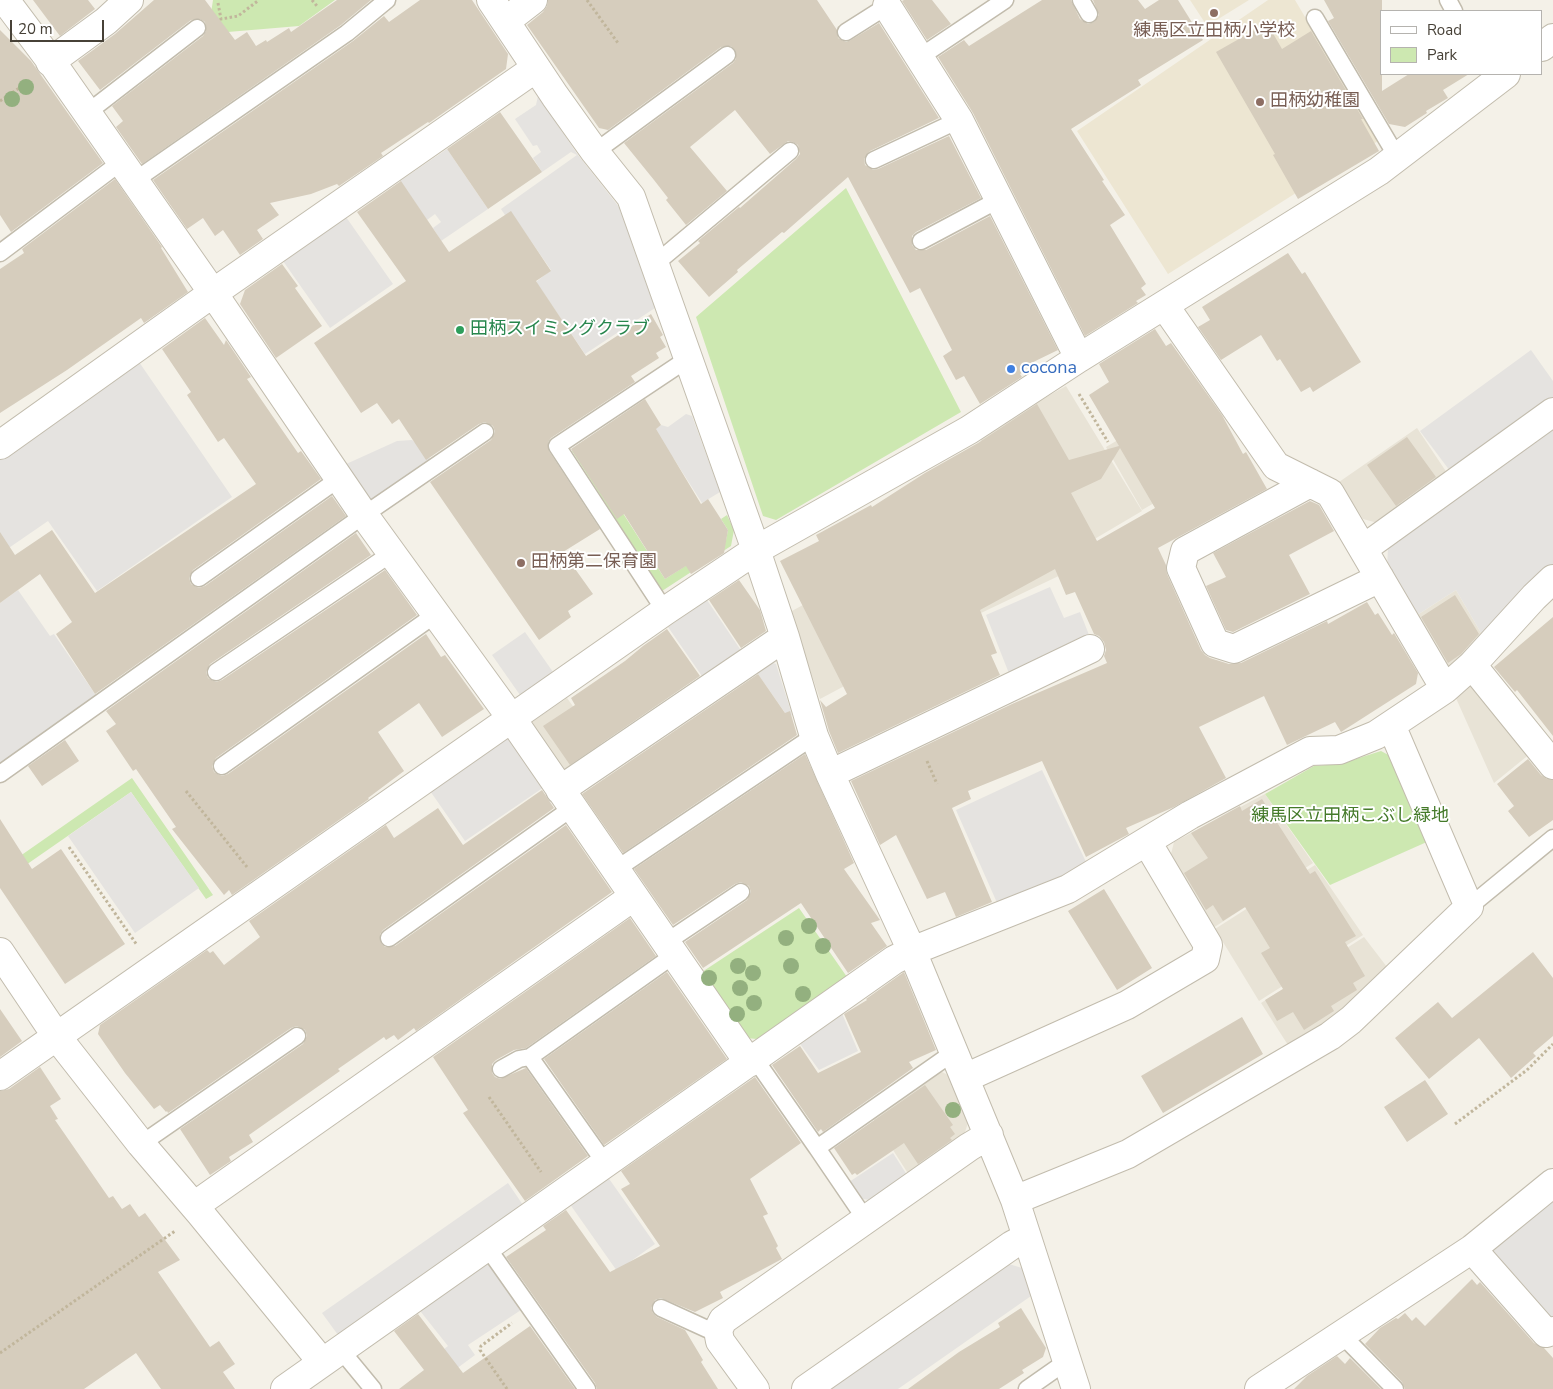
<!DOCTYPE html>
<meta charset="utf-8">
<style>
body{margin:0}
#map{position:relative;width:1553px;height:1389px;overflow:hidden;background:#f4f1e8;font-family:"Nunito Sans",sans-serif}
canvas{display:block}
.legend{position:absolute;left:1380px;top:10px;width:162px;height:65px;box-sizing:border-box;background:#fff;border:1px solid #b5b3af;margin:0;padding:6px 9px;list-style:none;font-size:15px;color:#474137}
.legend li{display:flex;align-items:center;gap:10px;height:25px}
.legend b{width:25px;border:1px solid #b5b3af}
.scale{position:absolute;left:10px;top:20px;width:94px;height:22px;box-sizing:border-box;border:2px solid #474137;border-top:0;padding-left:6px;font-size:15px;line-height:18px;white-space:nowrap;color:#474137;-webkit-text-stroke:4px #fff;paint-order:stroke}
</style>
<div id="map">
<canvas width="1553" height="1389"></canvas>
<ul class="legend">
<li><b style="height:6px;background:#fff"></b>Road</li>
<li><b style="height:14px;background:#cde8b1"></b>Park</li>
</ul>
<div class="scale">20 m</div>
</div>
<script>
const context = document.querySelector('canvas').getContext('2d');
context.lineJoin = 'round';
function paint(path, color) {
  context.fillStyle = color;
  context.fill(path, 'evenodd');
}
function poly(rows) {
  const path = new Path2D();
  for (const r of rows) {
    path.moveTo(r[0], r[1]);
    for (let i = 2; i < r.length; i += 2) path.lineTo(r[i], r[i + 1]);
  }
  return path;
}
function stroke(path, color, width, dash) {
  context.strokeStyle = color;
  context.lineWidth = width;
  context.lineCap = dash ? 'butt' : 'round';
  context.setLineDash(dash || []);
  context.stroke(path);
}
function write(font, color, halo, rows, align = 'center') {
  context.font = font + ' "Nunito Sans","Noto Sans JP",sans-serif';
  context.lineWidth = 4;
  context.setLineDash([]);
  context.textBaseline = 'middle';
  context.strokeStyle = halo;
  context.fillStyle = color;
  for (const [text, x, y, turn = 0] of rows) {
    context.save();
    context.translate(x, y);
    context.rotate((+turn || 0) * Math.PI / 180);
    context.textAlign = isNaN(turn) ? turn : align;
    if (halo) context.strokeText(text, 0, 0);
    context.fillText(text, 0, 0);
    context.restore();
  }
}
const residential = poly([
 [1066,386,1142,511,1059,560,1067,572,981,613,820,699,790,612,872,568,1010,489,978,435],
 [1150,421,1187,484,1142,510,1106,447],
 [1417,428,1447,473,1378,523,1363,519,1339,482],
 [1456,590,1484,638,1452,670,1446,668,1414,617],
 [1470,684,1531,753,1494,783,1455,696],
 [567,698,604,749,560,774,531,733,532,722],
 [1265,794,1313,863,1213,928,1171,854,1174,842],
 [1315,865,1363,935,1259,1001,1215,929],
 [1364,937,1387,967,1326,1023,1288,1045,1261,1003],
 [940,1071,948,1075,969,1120,964,1135,909,1175,872,1117]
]);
const education = poly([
 [1190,0,1249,0,1207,26],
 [1268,0,1295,0,1378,141,1168,274,1077,131]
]);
const green = poly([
 [213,0,335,0,299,26,216,33,209,26],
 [846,188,961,412,776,520,763,516,696,317],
 [580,446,665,579,726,540,728,530,721,519,727,515,734,530,731,546,662,591,572,451],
 [1381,751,1394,758,1429,841,1330,885,1265,794,1314,766,1340,764],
 [132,778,213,895,206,899,131,792,0,883,0,870],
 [799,908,847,977,757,1039,746,1038,702,972]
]);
const parking = poly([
 [538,96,578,155,619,207,655,308,585,354,536,282,551,270,517,221,511,224,501,209,577,155,571,152,542,172,533,158,541,152,537,145,533,146,515,119,536,105],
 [447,149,488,209,441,241,433,228,441,222,435,214,427,220,400,181],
 [346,217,393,284,330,328,283,261],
 [1531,350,1553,381,1553,397,1450,471,1420,431],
 [139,362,232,497,97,591,48,521,0,554,0,459],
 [686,414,692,416,720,492,702,503,674,459,633,443,661,425,668,427],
 [1553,430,1553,567,1484,638,1456,590,1414,617,1387,568,1388,548],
 [412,440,421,446,433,463,373,506,344,465,397,441],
 [1050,587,1064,618,1080,612,1091,640,1010,676,986,615],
 [18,590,50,636,54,634,97,697,0,763,0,603],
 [707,600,742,652,704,679,668,627],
 [525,632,553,672,520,695,492,655],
 [767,661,776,664,792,715,788,717,755,670],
 [511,732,547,785,465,841,428,788],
 [1042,770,1087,864,1061,880,998,905,956,810],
 [131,792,199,888,135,933,68,836],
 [841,1011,858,1051,819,1070,798,1041],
 [893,1153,907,1175,870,1200,856,1198,846,1184],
 [605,1173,655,1244,617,1271,567,1200],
 [508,1183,523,1205,338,1335,322,1313],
 [1553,1201,1553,1317,1547,1317,1489,1249],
 [480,1262,491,1265,521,1310,468,1345,475,1355,444,1378,430,1360,448,1346,417,1307],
 [1009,1264,1022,1268,1031,1296,898,1389,828,1389]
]);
const building = poly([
 [33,0,88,0,95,9,60,36],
 [154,0,205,0,235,40,247,32,256,46,266,40,267,42,289,28,291,32,337,0,371,0,341,25,142,164,116,127,123,121,112,106,203,36,206,31,205,22,200,19,191,20,100,90,78,61,115,34],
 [420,0,472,0,508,54,506,69,429,123,428,122,381,153,383,156,339,186,337,184,311,194,270,203,279,215,257,230,263,239,240,255,223,230,215,236,203,218,187,229,153,180,353,41,384,16,389,22],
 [548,0,817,0,837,30,838,38,846,42,851,40,879,23,939,118,870,151,864,159,865,165,873,170,878,169,949,136,981,198,916,232,912,236,912,245,916,250,926,250,990,216,1058,350,1023,367,1025,371,1020,374,1022,377,980,404,964,376,956,380,943,356,952,350,920,288,910,293,848,177,784,233,782,232,737,270,738,272,709,297,678,261,700,243,698,241,739,207,740,208,796,159,800,154,798,145,793,142,788,141,770,154,735,110,690,147,727,191,686,225,666,200,668,198,654,180,624,143,733,63,736,59,735,50,731,46,721,47,608,130,599,128,527,25,543,12,547,6],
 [904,0,932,0,951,24,927,40,902,1],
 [1042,0,1071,0,1080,19,1088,24,1094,22,1099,15,1093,0,1138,0,1145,9,1159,0,1178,0,1203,40,1138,80,1141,85,1071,129,1104,180,1102,181,1125,215,1110,225,1146,284,1141,288,1146,295,1136,301,1138,303,1085,336,973,113,938,57,964,40,969,46],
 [1324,0,1382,0,1382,91,1409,74,1469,74,1443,90,1448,98,1426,111,1427,113,1405,127,1389,124,1328,21,1334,18],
 [1267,23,1282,49,1311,31,1363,119,1361,119,1379,151,1298,199,1273,155,1275,154,1216,52],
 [0,30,31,61,103,163,11,232,0,215],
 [500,112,542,172,488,209,447,149],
 [115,179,162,247,161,248,188,292,144,323,141,318,67,370,0,413,0,269,24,253,22,249],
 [401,181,449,252,511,211,551,271,536,281,586,356,651,314,663,335,660,337,666,347,656,353,659,358,631,376,635,382,551,438,548,442,549,451,600,529,563,552,593,594,568,611,571,617,539,640,430,482,491,440,495,432,493,426,485,422,479,424,426,460,399,419,392,424,377,403,361,413,314,343,406,281,357,212],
 [1288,253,1302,274,1305,272,1361,362,1313,392,1310,387,1301,392,1280,359,1277,361,1261,335,1221,360,1198,327,1210,320,1202,307],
 [282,264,298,286,295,288,322,326,276,358,240,304,245,290],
 [205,318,224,345,226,340,251,377,247,379,298,453,301,451,321,479,193,570,189,578,191,584,199,588,205,586,332,496,346,516,95,694,56,634,72,622,40,574,0,603,0,532,15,555,52,530,95,593,256,484,224,438,218,442,187,395,191,392,162,349],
 [1155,329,1166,346,1171,343,1222,415,1243,454,1246,452,1267,489,1158,548,1166,565,1167,574,1201,650,1205,655,1210,658,1229,664,1241,663,1327,621,1328,624,1367,602,1375,615,1378,613,1392,635,1394,633,1418,673,1416,684,1341,732,1335,722,1287,745,1264,696,1199,727,1226,778,1174,807,1126,828,1129,834,1086,857,1042,761,968,791,971,799,952,808,992,902,956,917,945,892,927,899,896,835,880,845,851,781,1012,704,1107,663,1104,656,1106,650,1104,642,1099,636,1094,634,1075,592,1066,595,1055,569,980,610,997,653,991,655,1000,675,838,753,829,731,820,700,826,707,847,694,780,561,819,541,816,535,871,505,872,507,925,473,978,443,1037,404,1069,460,1119,446,1089,395,1109,382,1099,364],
 [1120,448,1155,508,1097,541,1071,493,1101,479],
 [645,399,661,425,656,429,701,504,708,499,728,530,724,553,691,574,686,566,665,579,624,514,617,519,571,449],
 [1407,437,1436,477,1396,506,1367,465],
 [1310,501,1319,505,1334,531,1289,555,1310,594,1233,632,1226,630,1206,586,1226,577,1213,553],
 [356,533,371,555,210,664,206,672,208,678,216,682,222,680,385,570,417,615,216,758,212,766,214,772,222,776,228,774,426,634,441,657,445,655,484,709,442,737,419,703,378,732,404,771,368,798,369,799,232,895,229,890,224,895,172,829,176,827,136,769,133,771,106,731,116,724,106,711],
 [739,580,760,610,766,631,741,648,709,600],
 [1455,595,1479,634,1461,654,1448,663,1421,617],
 [1553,617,1553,736,1517,690,1515,692,1494,667],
 [667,629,700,676,570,765,543,726,575,705,571,698,625,661,643,646],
 [758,674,785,713,790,711,797,735,623,853,582,794],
 [65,740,79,761,42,786,28,766],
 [805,754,854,863,844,869,880,920,871,923,887,946,848,973,801,903,703,968,685,942,747,900,751,892,749,886,741,882,735,884,673,925,634,869],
 [1528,759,1541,775,1547,779,1553,780,1553,820,1529,837,1508,811,1514,806,1497,784],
 [542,790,554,808,383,930,380,934,381,943,385,947,395,946,566,825,612,892,416,1031,414,1028,398,1040,394,1035,386,1040,384,1037,338,1069,340,1071,249,1135,253,1142,229,1157,231,1161,210,1175,180,1129,303,1044,307,1036,305,1030,297,1026,291,1028,168,1113,167,1111,166,1112,160,1105,154,1109,125,1073,98,1034,100,1025,207,950,210,953,213,951,224,965,260,937,249,921,386,825,394,838,438,808,463,845],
 [1262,799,1310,874,1315,871,1356,936,1345,942,1365,976,1353,983,1357,990,1331,1006,1334,1011,1304,1030,1293,1012,1277,1021,1265,1000,1283,989,1261,953,1270,948,1245,907,1223,921,1213,905,1206,910,1184,873,1208,858,1191,833,1240,806,1242,811],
 [0,819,32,869,61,849,125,944,65,984,0,888],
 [1104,889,1152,968,1117,990,1068,911],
 [630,918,656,956,526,1048,514,1050,496,1060,492,1064,492,1073,495,1077,500,1079,526,1068,588,1156,525,1201,463,1113,468,1110,433,1057],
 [1533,952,1553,978,1553,1036,1533,1053,1536,1056,1511,1078,1479,1038,1429,1079,1395,1038,1438,1002,1452,1018],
 [667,972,727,1059,604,1145,544,1059],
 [904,972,936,1050,909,1062,913,1068,823,1132,821,1129,818,1132,772,1065,800,1046,818,1073,861,1052,844,1014,867,1000,866,999],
 [0,1009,22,1041,0,1057],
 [1242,1017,1263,1054,1163,1113,1141,1076],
 [40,1067,61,1099,50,1106,58,1119,55,1120,109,1198,113,1196,122,1209,130,1204,139,1217,145,1213,180,1260,158,1272,210,1347,219,1341,235,1364,223,1372,235,1389,161,1389,136,1353,84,1389,0,1389,0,1091,9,1089],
 [755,1077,801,1143,750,1179,768,1214,763,1216,778,1246,776,1248,782,1259,720,1292,723,1298,695,1312,661,1298,655,1300,651,1308,653,1313,657,1317,685,1330,703,1360,701,1362,718,1389,597,1389,595,1383,506,1257,546,1230,543,1226,566,1210,610,1272,660,1246,621,1189,630,1184,621,1171],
 [1425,1080,1448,1114,1407,1142,1384,1107],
 [925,1085,953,1125,950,1127,955,1134,950,1138,952,1140,918,1164,904,1143,857,1175,855,1173,852,1175,834,1148],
 [1472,1279,1477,1285,1480,1282,1534,1343,1544,1348,1553,1358,1553,1389,1405,1389,1402,1382,1365,1344,1380,1328,1396,1318,1398,1319,1405,1313,1412,1321,1416,1317,1425,1326],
 [1021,1308,1046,1348,1043,1357,1022,1370,1024,1373,999,1389,908,1389,959,1352,1000,1327,998,1323],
 [418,1314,463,1373,530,1326,575,1389,399,1389,424,1370,394,1331],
 [1337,1356,1345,1364,1350,1358,1381,1389,1294,1389,1307,1376]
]);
const path = poly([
 [312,0,317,6],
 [587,0,618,43],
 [218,3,221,19,238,16,259,0],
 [0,101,28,82],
 [1079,394,1108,442],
 [927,761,937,784],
 [186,791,247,867],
 [69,847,137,945],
 [489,1097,541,1172],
 [1455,1124,1527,1070,1553,1044],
 [0,1353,175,1231],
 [507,1389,480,1350,481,1346,512,1323]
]);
const service = poly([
 [1081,0,1089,14],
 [1448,0,1454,11],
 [1315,18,1397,157],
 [846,32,887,6],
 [920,57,1005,0],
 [87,113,197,28],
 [595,152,727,55],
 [874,160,959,120],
 [134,181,347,33,387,0],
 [921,241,1000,199],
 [0,253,121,162],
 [655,264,790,151],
 [199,578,340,478],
 [665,611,557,446,689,358],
 [216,672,392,553],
 [222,766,436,614],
 [0,774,364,515,485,432],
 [615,870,814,736],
 [1469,907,1553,838],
 [389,938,572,808],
 [665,943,741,892],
 [530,1057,605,1163],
 [755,1059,817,1148],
 [501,1069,519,1059,530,1057,674,955],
 [141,1144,297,1036],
 [866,1220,817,1148,954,1052],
 [487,1247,587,1389],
 [661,1308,707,1329,718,1330],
 [1342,1335,1395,1389],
 [340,1349,373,1389],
 [1027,1389,1067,1361]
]);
const minor = poly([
 [5,0,53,64,213,293,364,515,512,719,749,1063],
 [491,0,555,96,595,152,631,197,756,550,785,637,814,736,830,774,912,951,1015,1200,1076,1389],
 [887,6,959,120,1079,358],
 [506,21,533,0],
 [1542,47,1553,38],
 [50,62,106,21,129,0],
 [1164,305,1276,466,1330,493,1445,689],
 [0,445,213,293,536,68],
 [1310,483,1185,551,1181,568,1215,643,1234,649,1380,578],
 [1363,549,1553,412],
 [1472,665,1553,765],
 [830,774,1090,649],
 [560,790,785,637],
 [0,952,57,1037,141,1144,200,1213,322,1362],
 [0,1076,665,611,756,550,969,430,1079,358,1379,171,1506,74],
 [965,1078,1127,1005,1205,959,1208,945,1147,842],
 [1015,1200,1128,1154,1330,1036,1351,1020,1469,907,1391,725],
 [194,1206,633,897],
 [1472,1249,1546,1333,1553,1331],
 [285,1389,894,960,912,951,1068,889,1190,815,1310,751,1339,750,1376,735,1445,689,1472,665,1534,597,1553,579],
 [755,1389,720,1341,718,1330,723,1320,969,1147,989,1135],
 [806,1389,1012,1245,1027,1237],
 [1259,1389,1472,1249,1553,1183]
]);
const trees = [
 [26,87],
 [12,99],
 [809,926],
 [786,938],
 [823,946],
 [738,966],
 [791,966],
 [753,973],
 [709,978],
 [740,988],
 [803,994],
 [754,1003],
 [737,1014],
 [953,1110]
];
const markers = [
 [1214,13,5,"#8d6e63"],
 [1260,102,5,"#8d6e63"],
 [460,330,5,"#2e9e5b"],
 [1011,369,5,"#3f7fe0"],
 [521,563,5,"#8d6e63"]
];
const educationNames = [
 ["練馬区立田柄小学校",1214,32,"center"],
 ["田柄幼稚園",1270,102],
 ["田柄第二保育園",531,563]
];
const leisureNames = [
 ["田柄スイミングクラブ",470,330]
];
const shopNames = [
 ["cocona",1021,369]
];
const parkNames = [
 ["練馬区立田柄こぶし緑地",1350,817]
];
paint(residential, '#e8e3d6');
paint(education, '#ede6d2');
paint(green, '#cde8b1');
paint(parking, '#e5e3e0');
paint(building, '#d6cdbd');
stroke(service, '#c2bcad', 19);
stroke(minor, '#c2bcad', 30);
stroke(path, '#c1b69c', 3, [2.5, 2.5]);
stroke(service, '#fff', 16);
stroke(minor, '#fff', 28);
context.fillStyle = '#93b07f';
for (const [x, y] of trees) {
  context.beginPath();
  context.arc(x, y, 8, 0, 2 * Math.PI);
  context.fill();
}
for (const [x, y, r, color] of markers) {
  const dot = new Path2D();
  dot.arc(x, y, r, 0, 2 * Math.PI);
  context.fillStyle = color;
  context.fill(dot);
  stroke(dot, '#fff', 2);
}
write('18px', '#785e54', '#fff', educationNames, 'left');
write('18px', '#27864d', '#fff', leisureNames, 'left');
write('18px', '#366cbe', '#fff', shopNames, 'left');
write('18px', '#447a29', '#fff', parkNames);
</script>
